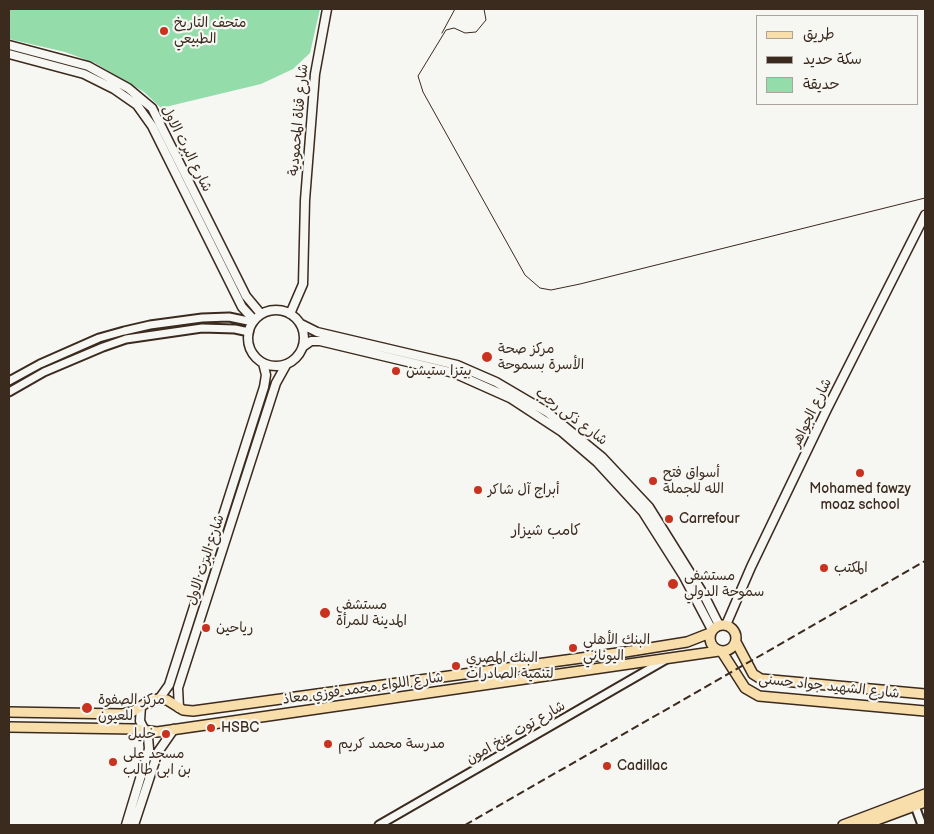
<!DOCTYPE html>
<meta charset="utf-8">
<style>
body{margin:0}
#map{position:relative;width:934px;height:834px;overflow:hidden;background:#f6f6f2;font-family:"Balsamiq Sans","Playpen Sans Arabic",sans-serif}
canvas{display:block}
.frame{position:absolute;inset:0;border:10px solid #3b2a1e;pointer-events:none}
.legend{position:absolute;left:756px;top:15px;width:162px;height:90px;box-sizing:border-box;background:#f6f6f2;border:1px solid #aba49d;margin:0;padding:6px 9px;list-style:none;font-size:15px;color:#3b2a1e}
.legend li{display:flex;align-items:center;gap:10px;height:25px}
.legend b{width:25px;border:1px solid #aba49d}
</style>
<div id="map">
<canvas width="934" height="834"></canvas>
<div class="frame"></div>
<ul class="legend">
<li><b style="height:6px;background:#f8deab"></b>طريق</li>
<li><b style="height:6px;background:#3b2a1e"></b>سكة حديد</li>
<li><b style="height:14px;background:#95dcab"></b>حديقة</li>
</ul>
</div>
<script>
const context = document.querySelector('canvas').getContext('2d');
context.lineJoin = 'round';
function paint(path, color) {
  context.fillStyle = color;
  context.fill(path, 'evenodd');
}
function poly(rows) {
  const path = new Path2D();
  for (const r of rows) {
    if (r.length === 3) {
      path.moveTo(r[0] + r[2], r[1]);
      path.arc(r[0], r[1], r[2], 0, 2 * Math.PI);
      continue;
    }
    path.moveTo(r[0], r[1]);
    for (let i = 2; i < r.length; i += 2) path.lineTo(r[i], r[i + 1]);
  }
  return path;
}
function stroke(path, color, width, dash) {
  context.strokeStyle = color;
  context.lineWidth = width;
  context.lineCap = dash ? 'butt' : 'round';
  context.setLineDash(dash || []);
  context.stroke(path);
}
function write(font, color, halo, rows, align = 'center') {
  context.font = font + ' "Balsamiq Sans","Playpen Sans Arabic",sans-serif';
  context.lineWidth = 4.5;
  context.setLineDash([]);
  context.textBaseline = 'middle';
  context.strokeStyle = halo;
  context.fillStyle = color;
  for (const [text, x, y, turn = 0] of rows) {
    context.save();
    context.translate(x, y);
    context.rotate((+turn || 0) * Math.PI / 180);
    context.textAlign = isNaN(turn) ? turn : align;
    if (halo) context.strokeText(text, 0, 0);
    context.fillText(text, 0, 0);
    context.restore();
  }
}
const green = poly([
 [9,9,320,9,310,53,293,69,261,84,161,108,144,92,95,63,65,52,9,39]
]);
const tertiary = poly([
 [9,381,40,364,99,338,124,331,150,325,202,318,229,317,253,322],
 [9,392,44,372,103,347,126,339,202,328,235,329,249,332],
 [915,806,922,825],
 [379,825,665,660]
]);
const secondary = poly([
 [9,45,88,66,128,88,152,108,246,296,261,314],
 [9,54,84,74,114,89,137,105,152,126,242,307,254,320],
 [276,338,28],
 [290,314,303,284,305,200,315,74,327,9],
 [301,324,317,332,457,365,496,382,547,412,602,457,649,507,704,595,719,625],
 [304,346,311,341,320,341,454,373,510,398,562,432,597,462,643,512,683,575,712,630],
 [726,625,751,567,827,409,925,215],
 [159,699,169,685,264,387,266,375,263,363],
 [179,708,178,688,276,383,286,365],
 [126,825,149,749,148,737,140,721,141,706],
 [134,825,158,752,174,729]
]);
const primary = poly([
 [723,638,13],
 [736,642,753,674,761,679,925,694],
 [722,652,745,688,759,696,925,711],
 [9,712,122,714,132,712,151,700,159,699,167,700,183,710,193,711,625,652,687,642,710,633],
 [9,727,135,729,157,732,719,651],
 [843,825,925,794],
 [863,825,925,802]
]);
const tram = poly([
 [484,9,486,20,476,32,465,33,454,28,446,30,418,76,423,92,525,275,540,288,551,290,580,284,925,198],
 [442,33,455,9]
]);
const rail = poly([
 [465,825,925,561]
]);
const markers = [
 [164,31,5,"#c8321e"],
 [487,357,6,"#c8321e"],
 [396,371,5,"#c8321e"],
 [860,473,5,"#c8321e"],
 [653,481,5,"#c8321e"],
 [478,490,5,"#c8321e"],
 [669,519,5,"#c8321e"],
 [824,568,5,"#c8321e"],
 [673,584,6,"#c8321e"],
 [325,613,6,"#c8321e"],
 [206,628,5,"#c8321e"],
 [573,648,5,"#c8321e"],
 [456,666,5,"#c8321e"],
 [87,708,6,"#c8321e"],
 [211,728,5,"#c8321e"],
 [166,734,5,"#c8321e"],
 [328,744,5,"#c8321e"],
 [113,762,5,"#c8321e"],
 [607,766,5,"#c8321e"]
];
const poiNames = [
 ["متحف التاريخ",174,23],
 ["الطبيعي",174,39],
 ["مركز صحة",498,349],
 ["الأسرة بسموحة",498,365],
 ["بيتزا ستيشن",406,371],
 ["أسواق فتح",663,473],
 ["الله للجملة",663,489],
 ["Mohamed fawzy",860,489,"center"],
 ["moaz school",860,505,"center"],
 ["أبراج آل شاكر",488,490],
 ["Carrefour",679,519],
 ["المكتب",834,568],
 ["مستشفى",684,576],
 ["سموحة الدولي",684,592],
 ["مستشفى",336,605],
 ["المدينة للمرأة",336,621],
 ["رياحين",216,628],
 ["البنك الأهلي",583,640],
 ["اليوناني",583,656],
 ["البنك المصري",466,658],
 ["لتنمية الصادرات",466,674],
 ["مركز الصفوة",98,700],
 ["للعيون",98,716],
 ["HSBC",221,728],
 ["خليل",156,734,"right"],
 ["مدرسة محمد كريم",338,744],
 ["مسجد على",123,754],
 ["بن ابى طالب",123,770],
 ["Cadillac",617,766]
];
const streetNames = [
 ["شارع قناة المحمودية",299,120,-85],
 ["شارع البرت الاول",186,149,63],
 ["شارع الجواهر",812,413,-64],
 ["شارع ذكى رجب",571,417,37],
 ["شارع البرت الاول",206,560,-72],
 ["شارع الشهيد جواد حسنى",829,687,6],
 ["شارع اللواء محمد فوزي معاذ",363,689,-8],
 ["شارع توت عنخ امون",516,733,-30]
];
const neighbourhoodNames = [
 ["كامب شيزار",546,531]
];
paint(green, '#95dcab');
stroke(tertiary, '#3b2a1e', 11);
stroke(secondary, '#3b2a1e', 11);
stroke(primary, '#3b2a1e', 12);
stroke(tertiary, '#f6f6f2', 7);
stroke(secondary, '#f6f6f2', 8);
stroke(primary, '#f8deab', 9);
stroke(tram, '#3b2a1e', 1);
stroke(rail, '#3b2a1e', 2, [8, 4]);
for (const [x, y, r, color] of markers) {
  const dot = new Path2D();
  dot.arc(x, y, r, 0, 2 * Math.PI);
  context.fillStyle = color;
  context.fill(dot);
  stroke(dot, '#f6f6f2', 2);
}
write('14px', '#3b2a1e', '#f6f6f2', poiNames, 'left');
write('14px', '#3b2a1e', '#f6f6f2', streetNames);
write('15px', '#3b2a1e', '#f6f6f2', neighbourhoodNames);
</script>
